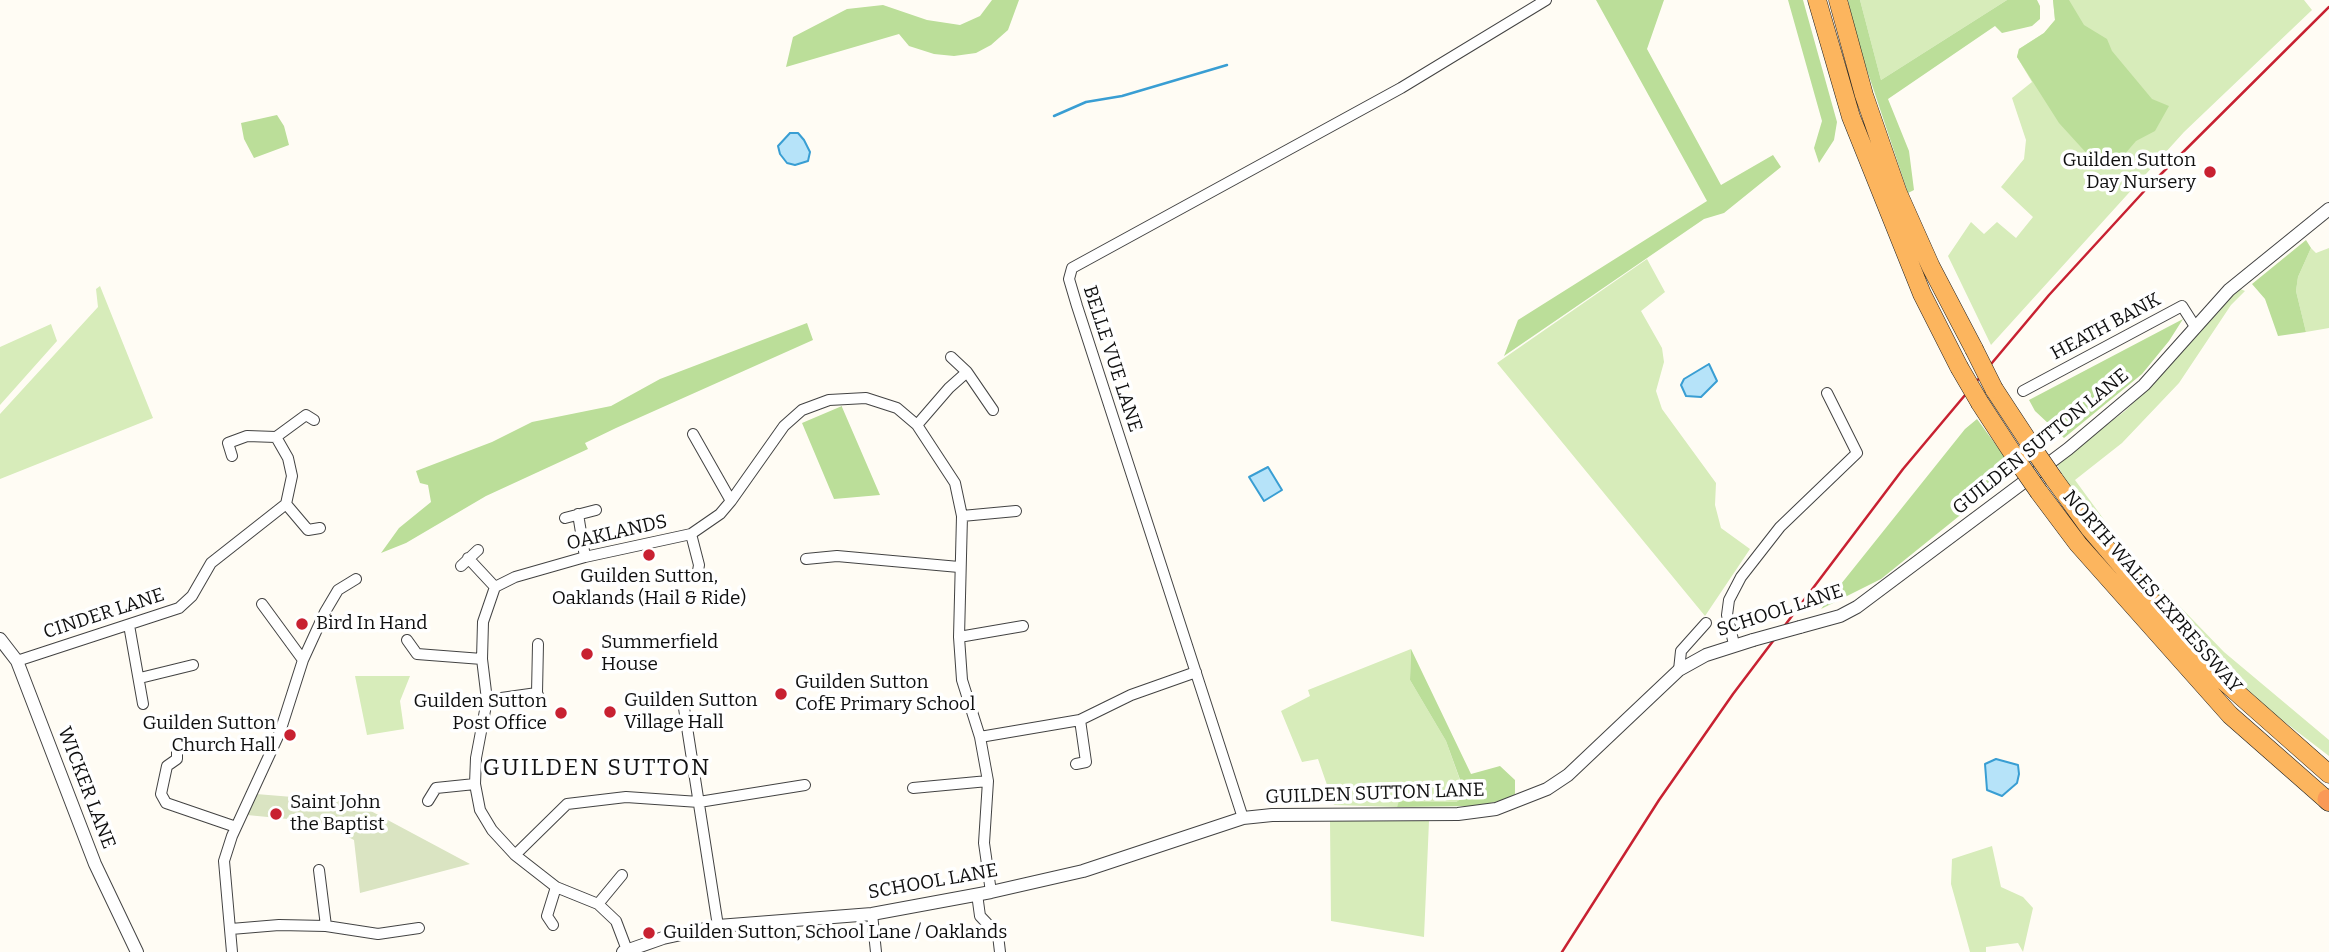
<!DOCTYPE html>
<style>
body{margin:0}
canvas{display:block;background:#fffcf4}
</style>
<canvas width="2329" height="952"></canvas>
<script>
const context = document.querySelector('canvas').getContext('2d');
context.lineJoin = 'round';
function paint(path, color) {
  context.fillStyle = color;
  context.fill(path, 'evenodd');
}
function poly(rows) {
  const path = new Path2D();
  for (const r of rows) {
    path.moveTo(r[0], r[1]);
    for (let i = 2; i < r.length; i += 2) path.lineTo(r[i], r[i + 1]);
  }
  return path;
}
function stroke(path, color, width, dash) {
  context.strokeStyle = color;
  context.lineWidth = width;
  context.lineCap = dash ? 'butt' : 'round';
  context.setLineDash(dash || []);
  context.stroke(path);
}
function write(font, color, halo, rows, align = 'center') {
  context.font = font + ' Bitter,serif';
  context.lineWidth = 7;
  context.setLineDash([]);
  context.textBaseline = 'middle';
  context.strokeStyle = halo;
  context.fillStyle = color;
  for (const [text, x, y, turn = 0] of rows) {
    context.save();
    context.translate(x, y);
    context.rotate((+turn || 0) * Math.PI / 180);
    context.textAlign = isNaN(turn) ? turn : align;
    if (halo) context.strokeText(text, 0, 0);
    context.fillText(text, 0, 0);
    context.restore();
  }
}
const green = poly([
 [1860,0,2007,0,1881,80],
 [2053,0,2304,0,2312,10,2184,132,1991,345,1948,256,1971,222,1984,234,1997,222,2016,238,2033,217,2001,187,2024,159,2026,140,2012,98,2032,82,2017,57,2019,49,2044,33,2055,20],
 [2311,248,2316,253,2329,248,2329,328,2306,332,2296,291,2298,277],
 [1647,259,1665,292,1641,311,1662,348,1664,362,1656,391,1662,409,1716,483,1715,505,1721,528,1750,549,1705,616,1497,363],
 [100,286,153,418,0,479,0,414,98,307,96,289],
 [2238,288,2245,291,2231,305,2179,383,2122,443,2075,480,2124,547,2161,587,2224,652,2329,740,2329,756,2273,713,2185,631,2130,569,2069,486,2056,463,2125,411,2164,372],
 [51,324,57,341,0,405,0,347],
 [1411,649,1410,680,1446,741,1466,797,1456,802,1400,801,1397,807,1334,805,1318,759,1302,762,1281,711,1310,696,1308,690],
 [355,676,410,676,400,701,404,729,367,735],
 [1330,821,1429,821,1424,937,1331,921],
 [1992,846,2001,887,2023,897,2033,908,2023,952,2018,943,1986,947,1986,952,1970,952,1951,884,1952,859]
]);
const forest = poly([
 [992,0,1019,0,1008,30,991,45,976,53,954,56,934,54,909,46,899,34,786,67,793,37,847,9,883,5,927,20,960,25,980,16],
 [1596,0,1664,0,1647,49,1721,185,1773,155,1781,167,1724,213,1704,219,1504,356,1518,320,1707,201],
 [1788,0,1803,0,1837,122,1834,140,1819,163,1814,148,1822,121],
 [1848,0,1860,0,1881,80,2007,0,2037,0,2040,6,2040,19,2032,26,2002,33,1995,26,1888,99,1909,151,1914,190,1908,193,1857,40],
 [2053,0,2069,0,2084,25,2107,39,2112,51,2152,99,2169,106,2155,131,2136,141,2112,169,2100,168,2059,123,2017,57,2019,49,2044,33,2055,20],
 [277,115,284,126,289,145,254,158,244,139,241,123],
 [2306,240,2311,248,2298,277,2296,291,2306,332,2278,336,2265,299,2252,284],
 [2183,319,2169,341,2142,374,2064,438,2035,411,2029,400],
 [807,323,813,340,616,428,585,443,588,449,486,496,406,543,381,553,399,528,431,502,428,485,420,483,416,471,492,442,532,422,611,406,660,379],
 [842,406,842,407,880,495,834,499,802,423],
 [1977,419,2015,471,1881,579,1821,609,1965,429],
 [1411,649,1471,774,1500,766,1515,780,1515,794,1504,800,1476,806,1397,807,1399,801,1456,802,1466,796,1446,741,1410,680]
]);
const cemetery = poly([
 [256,794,354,802,470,864,360,893,354,840,319,822,247,815]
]);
const water = poly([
 [790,133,798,133,804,140,810,152,808,161,795,165,787,163,780,154,778,146,790,133],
 [1709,364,1717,381,1701,397,1686,396,1681,385,1684,379,1709,364],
 [1268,467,1282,490,1264,501,1249,477,1268,467],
 [1996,759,2018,765,2019,774,2017,783,2002,796,1987,790,1985,764,1996,759]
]);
const stream = poly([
 [1054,116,1086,102,1122,96,1227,65]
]);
const minor = poly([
 [967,372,993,410],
 [2023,391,2182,306,2196,328],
 [917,425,949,388,967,372,951,357],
 [693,434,731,501],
 [232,456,228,443,247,436,276,437,306,415,314,420],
 [286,504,308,530,320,528],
 [578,514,585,557],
 [962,516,1016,511],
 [565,518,596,510],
 [691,534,699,565,697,577],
 [468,558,495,587],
 [806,559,837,556,959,567],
 [461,566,478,550],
 [262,604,303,660],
 [129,625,143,704],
 [959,637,1023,626],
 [407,640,417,654,482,659],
 [1734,644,1727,615,1729,600,1741,577,1780,527,1857,453,1827,393],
 [17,661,179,608,192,596,211,563,286,504,292,476,288,458,276,437],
 [1679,670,1681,651,1706,623],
 [140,678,193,665],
 [537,693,538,644],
 [487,700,537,693,542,704],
 [684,708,718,926],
 [1080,720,1131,695,1196,672],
 [980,737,1080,720,1086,762,1076,764],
 [177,752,177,759,167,766,161,794,166,803,236,827],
 [913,788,988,781],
 [428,801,436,788,475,784],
 [1243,818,1077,306,1069,279,1072,268,1401,88,1546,0],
 [515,855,567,804,626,797,699,802,805,785],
 [319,870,326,926],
 [977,894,980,916,998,935,1000,952],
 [598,904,622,875],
 [872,914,876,952],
 [553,925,547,916,556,887],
 [231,929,279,925,326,926,378,934,419,928],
 [627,950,616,921,598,904,556,887,515,855,492,830,480,810,475,784,476,758,487,700,482,659,483,622,495,587,515,577,585,557,691,534,720,514,731,501,784,426,802,410,829,400,866,398,897,408,917,425,955,483,962,516,959,637,962,680,980,737,988,781,984,843,991,892],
 [232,952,224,861,232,836,280,732,303,660,325,612,338,590,356,579]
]);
const tertiary = poly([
 [1800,627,1840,616,1857,607,2068,449,2144,385,2229,290,2329,209],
 [0,639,17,661,95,864,137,952],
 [623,952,663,938,718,926,872,914,991,892,1083,871,1243,818,1272,815,1458,814,1496,809,1547,789,1568,775,1679,670,1706,655,1753,640]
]);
const trunk = poly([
 [1817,0,1851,117,1922,294,1959,367],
 [1838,0,1864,95,1898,193,1931,267,1974,349],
 [1994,389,2036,453],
 [1980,403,2021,466],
 [2054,479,2090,529,2209,668,2329,774],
 [2039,492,2078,544,2230,715,2329,802]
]);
const motorway = poly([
 [2327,799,2329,801]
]);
const rail = poly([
 [1562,952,1659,800,1733,694,1903,469,2049,295,2147,188,2329,7]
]);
const tertiaryBridge = poly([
 [1753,640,1800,627]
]);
const trunkBridge = poly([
 [1974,349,1994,389],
 [1959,367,1980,403],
 [2036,453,2054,479],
 [2021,466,2039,492]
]);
const markers = [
 [2210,172,7,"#c82131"],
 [649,555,7,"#c82131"],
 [302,624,7,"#c82131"],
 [587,654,7,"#c82131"],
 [781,694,7,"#c82131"],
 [610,712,7,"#c82131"],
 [561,713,7,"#c82131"],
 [290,735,7,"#c82131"],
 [276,814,7,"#c82131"],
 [649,933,7,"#c82131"]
];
const poiNames = [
 ["Guilden Sutton",2196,161,"right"],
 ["Day Nursery",2196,183,"right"],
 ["Guilden Sutton,",649,577,"center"],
 ["Oaklands (Hail & Ride)",649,599,"center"],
 ["Bird In Hand",316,624],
 ["Summerfield",601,643],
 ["House",601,665],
 ["Guilden Sutton",795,683],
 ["CofE Primary School",795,705],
 ["Guilden Sutton",624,701],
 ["Village Hall",624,723],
 ["Guilden Sutton",547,702,"right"],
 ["Post Office",547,724,"right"],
 ["Guilden Sutton",276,724,"right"],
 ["Church Hall",276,746,"right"],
 ["Saint John",290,803],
 ["the Baptist",290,825],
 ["Guilden Sutton, School Lane / Oaklands",663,933]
];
const streetNames = [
 ["HEATH BANK",2106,327,-28],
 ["BELLE VUE LANE",1112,359,72],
 ["GUILDEN SUTTON LANE",2041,442,-39],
 ["OAKLANDS",617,533,-13],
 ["NORTH WALES EXPRESSWAY",2152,592,49],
 ["SCHOOL LANE",1780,611,-18],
 ["CINDER LANE",104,614,-18],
 ["WICKER LANE",86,788,69],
 ["GUILDEN SUTTON LANE",1375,794,-2],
 ["SCHOOL LANE",933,882,-10]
];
const quarterNames = [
 ["GUILDEN SUTTON",597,769]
];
paint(green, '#d7ecba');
paint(forest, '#bbde99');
paint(cemetery, '#dae4c2');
paint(water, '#b6e3f9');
stroke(water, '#399ed3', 2);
stroke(stream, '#399ed3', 2.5);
stroke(minor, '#434343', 12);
stroke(tertiary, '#434343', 14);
stroke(trunk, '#212121', 19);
stroke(motorway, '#212121', 21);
stroke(minor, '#fff', 10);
stroke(tertiary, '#fff', 12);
stroke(trunk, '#fcb55e', 18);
stroke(motorway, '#fa9957', 19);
stroke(rail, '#c82131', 2.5);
stroke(tertiaryBridge, '#434343', 14, []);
stroke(trunkBridge, '#212121', 19, []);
stroke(tertiaryBridge, '#fff', 12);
stroke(trunkBridge, '#fcb55e', 18);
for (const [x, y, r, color] of markers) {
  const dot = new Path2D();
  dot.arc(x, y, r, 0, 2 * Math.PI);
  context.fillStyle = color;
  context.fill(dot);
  stroke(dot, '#fff', 2.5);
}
write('19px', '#101010', '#fff', poiNames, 'left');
write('19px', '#101010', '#fff', streetNames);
context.letterSpacing = '2px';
write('23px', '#101010', '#fff', quarterNames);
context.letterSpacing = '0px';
</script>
